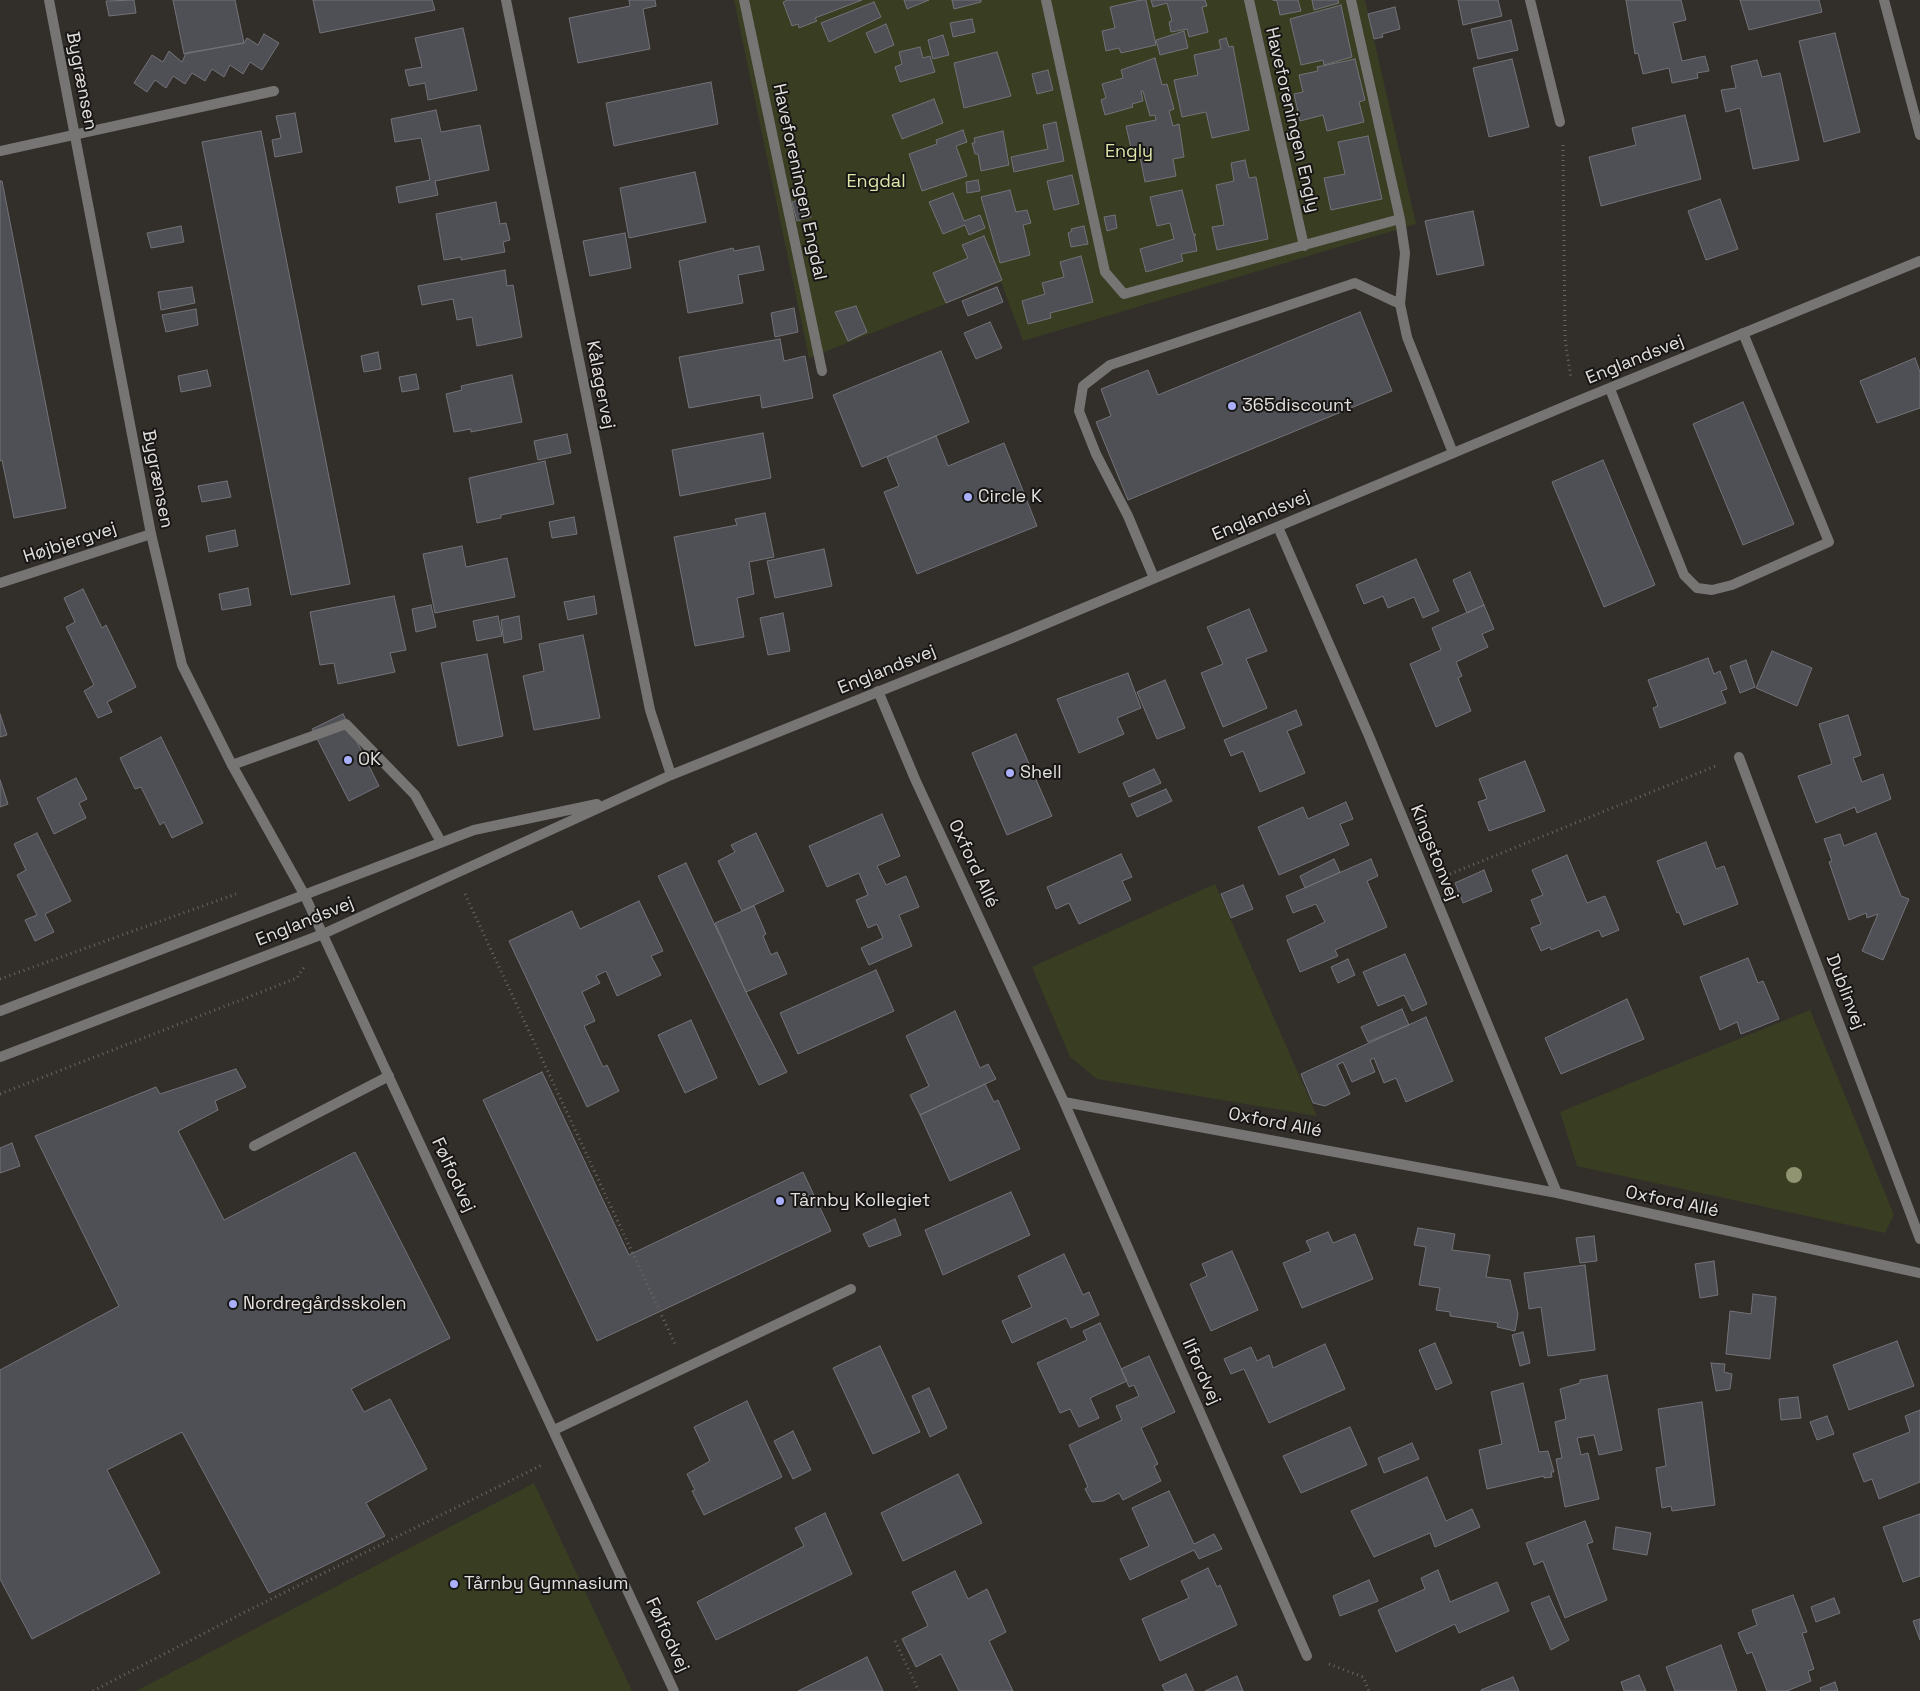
<!DOCTYPE html>
<meta charset="utf-8">
<style>
body{margin:0}
canvas{display:block;background:#322e2a}
</style>
<canvas width="1920" height="1691"></canvas>
<script>
const context = document.querySelector('canvas').getContext('2d');
context.lineJoin = 'round';
function paint(path, color) {
  context.fillStyle = color;
  context.fill(path, 'evenodd');
}
function poly(rows) {
  const path = new Path2D();
  for (const r of rows) {
    path.moveTo(r[0], r[1]);
    for (let i = 2; i < r.length; i += 2) path.lineTo(r[i], r[i + 1]);
  }
  return path;
}
function stroke(path, color, width, dash) {
  context.strokeStyle = color;
  context.lineWidth = width;
  context.lineCap = dash ? 'butt' : 'round';
  context.setLineDash(dash || []);
  context.stroke(path);
}
function write(font, color, halo, rows, align = 'center') {
  context.font = font + ' "Space Grotesk",sans-serif';
  context.lineWidth = 4;
  context.setLineDash([]);
  context.textBaseline = 'middle';
  context.strokeStyle = halo;
  context.fillStyle = color;
  for (const [text, x, y, turn = 0] of rows) {
    context.save();
    context.translate(x, y);
    context.rotate((+turn || 0) * Math.PI / 180);
    context.textAlign = isNaN(turn) ? turn : align;
    if (halo) context.strokeText(text, 0, 0);
    context.fillText(text, 0, 0);
    context.restore();
  }
}
const green = poly([
 [734,0,1365,0,1416,224,1023,341,1001,282,809,358],
 [1215,884,1317,1116,1097,1079,1070,1057,1032,967],
 [1810,1010,1894,1215,1885,1233,1577,1166,1560,1112],
 [534,1483,632,1691,136,1691]
]);
const building = poly([
 [134,0,136,13,109,16,106,1,134,0],
 [173,0,235,0,244,43,184,54,173,0],
 [313,0,432,0,435,10,320,33,313,0],
 [629,0,655,0,656,6,643,9,650,49,578,63,569,18,630,6,629,0],
 [788,0,862,0,815,18,817,21,799,28,798,24,792,26,783,2,788,0],
 [904,0,929,0,907,9,904,0],
 [952,0,981,0,981,2,954,9,952,0],
 [1141,0,1146,0,1156,45,1121,53,1119,48,1106,51,1102,31,1115,28,1110,7,1141,0],
 [1151,0,1205,0,1207,6,1202,7,1208,32,1189,37,1187,29,1171,32,1169,22,1172,21,1167,3,1153,7,1151,0],
 [1273,0,1298,0,1301,11,1280,15,1277,1,1273,0],
 [1312,0,1338,0,1339,3,1314,10,1312,0],
 [1458,0,1498,0,1502,16,1463,25,1458,0],
 [1626,0,1681,0,1686,20,1673,23,1682,61,1705,56,1709,71,1697,73,1698,78,1672,83,1669,68,1643,74,1638,53,1635,54,1626,0],
 [1740,0,1819,0,1822,12,1749,30,1740,0],
 [874,2,881,17,829,42,821,23,874,2],
 [1341,5,1352,57,1324,65,1323,60,1301,65,1290,19,1341,5],
 [1395,7,1400,29,1382,34,1383,37,1374,39,1368,14,1395,7],
 [972,19,975,32,953,37,950,23,972,19],
 [1511,20,1518,50,1478,59,1471,29,1511,20],
 [886,24,894,45,875,53,866,33,886,24],
 [463,28,477,90,428,100,425,83,409,86,405,70,422,67,415,38,463,28],
 [1184,31,1188,48,1160,55,1156,40,1184,31],
 [1835,33,1860,132,1824,142,1799,41,1835,33],
 [264,34,279,43,262,70,250,62,243,74,230,65,224,77,212,69,205,81,192,73,185,84,173,76,166,88,155,80,147,92,134,83,152,55,163,62,169,51,182,62,186,53,244,43,247,38,258,45,264,34],
 [943,35,949,55,933,59,928,40,943,35],
 [1226,38,1229,47,1233,46,1249,130,1212,138,1206,112,1182,117,1174,80,1198,75,1194,55,1221,49,1219,40,1226,38],
 [920,47,923,58,930,56,935,72,900,82,895,67,902,64,899,52,920,47],
 [997,52,1011,96,964,108,954,63,997,52],
 [1155,58,1162,85,1167,84,1174,109,1169,111,1173,126,1179,124,1184,157,1173,159,1176,176,1145,182,1138,147,1131,148,1126,126,1156,120,1155,115,1150,116,1143,91,1141,91,1143,101,1132,104,1133,107,1105,115,1101,100,1106,98,1102,84,1123,78,1121,70,1155,58],
 [1355,59,1365,100,1359,102,1364,122,1327,131,1323,115,1300,121,1294,94,1303,92,1299,75,1318,71,1317,67,1355,59],
 [1512,59,1529,127,1489,137,1473,68,1512,59],
 [1757,60,1762,77,1780,73,1799,160,1753,169,1740,108,1726,112,1721,90,1736,88,1731,66,1757,60],
 [1048,70,1053,90,1037,94,1032,74,1048,70],
 [711,82,718,124,614,146,606,103,711,82],
 [934,99,943,123,902,139,892,115,934,99],
 [436,110,441,132,480,125,489,170,435,181,438,195,399,203,396,187,430,180,421,138,395,142,391,119,436,110],
 [295,113,302,152,275,157,272,140,281,138,276,116,295,113],
 [1685,115,1701,179,1601,206,1589,157,1636,145,1632,128,1685,115],
 [1056,122,1064,161,1014,172,1011,157,1048,149,1043,125,1056,122],
 [963,130,967,142,956,146,967,176,922,191,909,154,937,144,936,140,963,130],
 [261,131,350,584,291,595,202,142,261,131],
 [1003,131,1009,165,981,171,978,154,975,154,972,143,975,143,974,138,1003,131],
 [1368,136,1382,199,1331,210,1324,178,1345,174,1338,142,1368,136],
 [1245,160,1249,178,1256,177,1268,239,1217,250,1212,227,1224,225,1216,185,1234,181,1231,163,1245,160],
 [695,172,706,222,629,238,620,188,695,172],
 [1072,175,1079,204,1054,210,1047,181,1072,175],
 [978,180,980,191,967,193,966,182,978,180],
 [0,181,2,181,66,508,14,518,2,460,0,461,0,181],
 [1010,190,1016,212,1027,210,1031,223,1023,225,1030,255,1000,263,981,197,1010,190],
 [1182,190,1193,233,1196,235,1194,235,1197,251,1181,254,1183,261,1146,272,1140,249,1174,239,1170,223,1157,226,1150,197,1182,190],
 [953,193,964,221,980,215,985,228,969,235,965,225,943,234,929,202,953,193],
 [806,198,811,217,797,221,792,202,806,198],
 [1720,199,1738,249,1706,260,1688,211,1720,199],
 [496,202,500,224,506,223,510,240,503,242,505,252,461,260,461,257,444,260,436,214,496,202],
 [1473,211,1484,265,1437,275,1425,221,1473,211],
 [1115,215,1117,228,1107,231,1104,217,1115,215],
 [181,226,184,242,151,248,147,233,181,226],
 [1084,226,1088,244,1071,247,1068,233,1072,231,1071,229,1084,226],
 [625,233,631,268,590,276,583,241,625,233],
 [984,236,1002,280,946,303,933,273,968,258,962,245,984,236],
 [759,246,764,270,738,275,743,303,688,313,679,261,733,248,734,251,759,246],
 [1081,256,1093,302,1050,313,1051,318,1028,324,1022,301,1045,294,1042,283,1064,277,1060,262,1081,256],
 [505,270,507,286,513,285,522,337,477,346,472,317,457,320,453,299,422,305,418,286,505,270],
 [192,287,195,303,161,310,158,292,192,287],
 [997,287,1003,302,968,316,962,301,997,287],
 [856,306,867,332,848,341,835,312,856,306],
 [794,308,798,332,775,337,771,313,794,308],
 [196,309,198,325,166,332,162,315,196,309],
 [1360,312,1392,391,1128,500,1096,422,1111,416,1101,389,1148,370,1158,395,1360,312],
 [990,322,1002,348,976,359,964,333,990,322],
 [780,339,784,361,805,356,813,398,762,408,760,395,689,408,679,357,780,339],
 [941,351,969,422,862,467,833,395,941,351],
 [378,352,381,369,364,372,361,356,378,352],
 [1915,358,1920,372,1920,408,1877,423,1860,381,1915,358],
 [207,370,211,386,181,392,178,376,207,370],
 [416,374,419,389,402,392,399,377,416,374],
 [512,375,522,422,471,432,471,429,454,432,446,394,462,390,461,386,512,375],
 [1743,402,1794,524,1743,545,1693,424,1743,402],
 [763,433,771,478,680,496,672,450,763,433],
 [567,434,571,453,538,460,534,441,567,434],
 [936,436,948,466,1004,443,1037,526,917,574,884,492,899,486,887,457,936,436],
 [1603,460,1655,585,1604,607,1552,482,1603,460],
 [545,461,554,504,501,515,501,518,477,523,469,478,545,461],
 [227,481,231,497,202,502,198,486,227,481],
 [765,513,774,557,749,562,754,594,737,598,744,637,695,646,674,537,737,525,735,519,765,513],
 [574,517,577,534,552,538,549,522,574,517],
 [235,530,238,546,209,552,206,536,235,530],
 [462,546,466,567,507,558,515,597,435,613,423,554,462,546],
 [824,549,832,586,775,598,767,561,824,549],
 [1416,559,1439,611,1423,618,1414,597,1388,608,1383,596,1364,604,1356,585,1416,559],
 [1470,572,1484,605,1467,613,1453,580,1470,572],
 [248,588,251,605,222,610,219,594,248,588],
 [83,589,102,628,106,625,136,687,107,702,112,712,98,718,84,691,94,685,66,627,75,622,64,598,83,589],
 [394,596,406,650,390,653,395,672,338,684,334,663,320,665,310,612,394,596],
 [594,596,597,614,568,620,564,602,594,596],
 [431,605,436,627,416,632,412,609,431,605],
 [1484,605,1494,629,1482,634,1488,647,1456,662,1462,676,1458,678,1471,711,1436,727,1410,664,1441,650,1432,628,1484,605],
 [1249,609,1267,651,1246,659,1267,708,1223,727,1201,673,1223,664,1207,627,1249,609],
 [783,613,790,651,768,655,760,618,783,613],
 [498,616,502,636,477,641,473,621,498,616],
 [519,616,522,639,504,643,501,620,519,616],
 [583,635,600,718,534,730,523,676,544,671,539,644,583,635],
 [1772,651,1812,668,1797,706,1756,688,1772,651],
 [487,654,503,736,458,746,441,663,487,654],
 [1708,658,1714,674,1720,671,1727,689,1721,691,1726,703,1660,728,1653,708,1658,706,1648,680,1708,658],
 [1746,660,1755,687,1740,693,1730,666,1746,660],
 [1128,673,1141,708,1117,718,1124,734,1079,753,1057,699,1128,673],
 [1165,680,1185,728,1157,739,1137,692,1165,680],
 [1296,710,1302,725,1287,731,1305,773,1260,792,1243,751,1231,756,1224,740,1296,710],
 [0,714,7,735,0,737,0,714],
 [343,714,379,786,349,801,312,729,343,714],
 [1848,715,1861,755,1853,758,1862,782,1883,774,1891,799,1857,813,1855,807,1816,823,1798,776,1832,764,1819,724,1848,715],
 [1016,734,1052,816,1007,835,972,753,1016,734],
 [161,737,203,823,172,838,164,822,160,825,141,787,135,789,120,758,161,737],
 [1525,761,1545,811,1489,831,1478,802,1487,799,1479,779,1525,761],
 [1154,769,1161,783,1129,797,1123,783,1154,769],
 [76,778,87,799,79,803,86,818,54,834,37,798,76,778],
 [0,780,8,804,0,807,0,780],
 [1166,789,1172,801,1137,817,1131,804,1166,789],
 [1346,802,1353,819,1340,824,1349,845,1279,875,1258,827,1303,807,1308,819,1346,802],
 [882,814,900,856,877,866,886,885,906,876,919,907,899,915,912,946,869,965,861,948,883,938,877,924,868,928,856,900,868,895,859,873,827,887,809,846,882,814],
 [37,833,71,901,45,914,54,932,35,941,25,920,37,915,17,875,26,870,14,844,37,833],
 [756,833,784,891,742,911,718,861,735,852,731,845,756,833],
 [1876,833,1901,896,1909,899,1883,960,1862,951,1878,914,1867,918,1866,913,1849,920,1829,862,1832,861,1824,839,1840,834,1844,846,1876,833],
 [1706,842,1716,869,1724,866,1738,904,1684,925,1679,912,1677,913,1657,861,1706,842],
 [1121,854,1132,877,1122,881,1131,900,1079,924,1069,903,1056,909,1047,887,1121,854],
 [1567,855,1587,903,1605,896,1619,930,1602,937,1599,930,1551,950,1550,947,1541,951,1531,928,1541,924,1531,900,1543,895,1532,870,1567,855],
 [1334,859,1340,872,1305,888,1300,876,1334,859],
 [1371,859,1378,876,1367,881,1387,927,1335,950,1338,956,1300,972,1287,940,1325,922,1316,904,1293,913,1286,896,1371,859],
 [686,863,746,992,787,1072,759,1085,658,876,686,863],
 [1484,870,1492,891,1463,903,1455,883,1484,870],
 [1243,885,1253,909,1231,918,1221,894,1243,885],
 [639,901,663,951,651,956,661,975,617,996,606,971,596,976,600,983,582,992,595,1021,584,1026,603,1067,607,1065,619,1091,587,1107,509,941,572,911,580,929,639,901],
 [754,906,766,934,763,936,771,955,777,952,787,974,746,992,715,923,754,906],
 [1405,954,1427,1004,1412,1011,1404,995,1378,1006,1363,972,1405,954],
 [1748,958,1758,983,1763,981,1779,1019,1741,1034,1737,1022,1720,1030,1700,977,1748,958],
 [1348,959,1355,975,1338,983,1331,967,1348,959],
 [876,970,894,1011,798,1054,780,1013,876,970],
 [1627,999,1644,1039,1561,1074,1545,1038,1627,999],
 [1402,1009,1409,1025,1368,1042,1361,1027,1402,1009],
 [955,1011,980,1068,988,1064,996,1079,920,1115,910,1095,929,1086,906,1036,955,1011],
 [1426,1017,1453,1081,1406,1102,1396,1078,1384,1083,1374,1058,1370,1060,1375,1072,1352,1082,1343,1062,1337,1065,1350,1094,1325,1106,1313,1103,1301,1074,1426,1017],
 [691,1020,717,1078,685,1093,658,1035,691,1020],
 [236,1069,246,1087,215,1101,218,1110,178,1131,224,1220,355,1152,450,1338,351,1389,364,1412,390,1399,427,1469,366,1503,385,1536,269,1593,182,1432,107,1470,160,1573,32,1639,0,1579,0,1370,119,1306,35,1136,156,1087,160,1094,236,1069],
 [542,1072,629,1255,803,1172,831,1231,597,1341,483,1100,542,1072],
 [985,1084,994,1102,998,1100,1020,1149,950,1181,920,1115,985,1084],
 [12,1143,20,1166,0,1173,0,1148,12,1143],
 [1011,1192,1030,1235,943,1275,925,1230,1011,1192],
 [895,1219,901,1235,869,1247,863,1234,895,1219],
 [1418,1228,1455,1234,1452,1250,1490,1255,1486,1277,1510,1280,1518,1314,1515,1331,1497,1327,1498,1323,1450,1316,1450,1312,1436,1310,1440,1288,1419,1285,1426,1247,1414,1245,1418,1228],
 [1328,1232,1333,1243,1355,1234,1373,1279,1302,1308,1283,1263,1311,1251,1306,1241,1328,1232],
 [1594,1236,1597,1261,1580,1263,1576,1238,1594,1236],
 [1232,1251,1258,1310,1211,1331,1190,1284,1207,1276,1202,1264,1232,1251],
 [1064,1254,1083,1295,1089,1292,1099,1315,1071,1328,1066,1318,1012,1343,1002,1321,1032,1307,1018,1276,1064,1254],
 [1714,1261,1718,1295,1700,1298,1695,1264,1714,1261],
 [1585,1265,1595,1350,1548,1356,1541,1307,1529,1309,1524,1273,1585,1265],
 [1753,1294,1776,1297,1770,1359,1726,1354,1730,1311,1751,1314,1753,1294],
 [1100,1323,1127,1381,1090,1398,1099,1418,1079,1427,1070,1409,1060,1413,1037,1363,1087,1340,1083,1331,1100,1323],
 [1523,1332,1530,1363,1520,1366,1512,1335,1523,1332],
 [1897,1341,1914,1386,1849,1410,1833,1365,1897,1341],
 [1435,1343,1452,1383,1436,1390,1419,1350,1435,1343],
 [1325,1344,1345,1389,1269,1423,1244,1369,1231,1374,1224,1359,1251,1347,1257,1361,1269,1355,1273,1368,1325,1344],
 [880,1346,920,1432,873,1454,833,1368,880,1346],
 [1149,1356,1175,1412,1141,1428,1158,1464,1154,1466,1161,1481,1123,1500,1119,1493,1103,1501,1092,1502,1085,1489,1088,1487,1069,1445,1122,1420,1116,1406,1139,1396,1134,1385,1129,1387,1121,1369,1149,1356],
 [1711,1363,1725,1364,1724,1372,1732,1374,1730,1389,1716,1391,1711,1363],
 [1607,1375,1622,1450,1599,1455,1594,1435,1577,1438,1581,1455,1588,1453,1599,1499,1565,1507,1556,1459,1562,1458,1555,1422,1566,1419,1560,1389,1580,1383,1580,1380,1607,1375],
 [1523,1383,1539,1452,1548,1451,1554,1472,1551,1472,1552,1477,1544,1478,1544,1476,1487,1489,1479,1450,1502,1444,1491,1392,1523,1383],
 [929,1388,947,1428,930,1437,912,1396,929,1388],
 [1798,1397,1801,1418,1781,1420,1779,1399,1798,1397],
 [747,1401,782,1477,704,1515,692,1491,695,1490,687,1474,710,1461,694,1427,747,1401],
 [1702,1402,1715,1505,1672,1511,1671,1506,1662,1508,1656,1468,1666,1466,1658,1409,1702,1402],
 [1920,1410,1920,1482,1879,1499,1872,1479,1864,1482,1853,1454,1910,1432,1905,1416,1920,1410],
 [1827,1416,1834,1434,1817,1440,1810,1422,1827,1416],
 [1350,1427,1367,1465,1301,1493,1283,1456,1350,1427],
 [793,1431,811,1470,793,1479,774,1441,793,1431],
 [1412,1443,1419,1459,1384,1473,1378,1458,1412,1443],
 [958,1474,982,1523,903,1561,881,1513,958,1474],
 [1427,1477,1446,1521,1472,1509,1480,1527,1435,1547,1430,1533,1374,1557,1351,1511,1427,1477],
 [1169,1491,1194,1544,1214,1534,1222,1549,1199,1559,1194,1550,1130,1580,1120,1559,1149,1546,1132,1508,1169,1491],
 [825,1513,852,1574,716,1640,697,1602,804,1546,795,1528,825,1513],
 [1920,1514,1920,1576,1903,1582,1883,1527,1920,1514],
 [1585,1521,1593,1542,1587,1544,1607,1600,1565,1618,1543,1561,1534,1565,1526,1543,1585,1521],
 [1616,1527,1651,1533,1647,1555,1613,1549,1616,1527],
 [1208,1568,1217,1587,1220,1585,1237,1625,1160,1661,1142,1619,1189,1598,1181,1581,1208,1568],
 [1438,1570,1450,1602,1497,1582,1509,1611,1459,1633,1455,1624,1396,1652,1378,1610,1425,1589,1421,1578,1438,1570],
 [955,1571,968,1599,987,1589,1006,1632,989,1641,1013,1691,959,1691,941,1654,916,1667,902,1639,928,1626,912,1592,955,1571],
 [1369,1580,1378,1601,1340,1616,1333,1596,1369,1580],
 [1793,1595,1807,1632,1802,1633,1814,1669,1808,1671,1811,1681,1787,1691,1767,1691,1752,1652,1747,1654,1738,1633,1757,1625,1752,1610,1793,1595],
 [1549,1596,1569,1640,1551,1650,1531,1603,1549,1596],
 [1834,1598,1840,1613,1816,1622,1811,1607,1834,1598],
 [1920,1619,1920,1640,1913,1621,1920,1619],
 [1721,1645,1737,1691,1675,1691,1666,1667,1721,1645],
 [867,1657,883,1691,798,1691,867,1657],
 [1186,1674,1194,1691,1165,1691,1162,1685,1186,1674],
 [1639,1675,1646,1691,1624,1691,1621,1682,1639,1675],
 [1237,1676,1243,1691,1205,1691,1237,1676],
 [1513,1677,1519,1691,1481,1691,1481,1690,1513,1677],
 [1835,1682,1838,1691,1821,1691,1820,1688,1835,1682]
]);
const path = poly([
 [1563,145,1565,339,1571,378],
 [1450,874,1718,765],
 [465,894,676,1346],
 [0,979,236,894],
 [0,1094,297,978,304,967],
 [895,1641,919,1691],
 [1329,1664,1363,1677,1369,1691],
 [93,1691,245,1612,544,1464]
]);
const service = poly([
 [744,0,822,371],
 [1046,0,1105,272,1124,294,1400,219],
 [1249,0,1304,246],
 [1351,0,1400,219,1405,253,1400,304,1407,337,1453,453],
 [0,151,274,91],
 [1610,389,1684,575,1697,588,1712,590,1732,585,1829,542,1743,333],
 [1154,578,1128,516,1096,454,1079,411,1083,386,1110,365,1355,283,1400,304],
 [232,765,346,724,415,795,441,842],
 [254,1146,389,1076]
]);
const minor = poly([
 [49,0,151,534,182,665,232,765,304,894,674,1691],
 [506,0,650,710,671,775],
 [1530,0,1560,122],
 [1884,0,1920,135],
 [1278,527,1369,736,1557,1193],
 [0,583,151,534],
 [878,691,915,779,1064,1102,1557,1193,1920,1273],
 [1739,757,1920,1239],
 [1064,1102,1307,1656],
 [554,1430,851,1289]
]);
const tertiary = poly([
 [0,1011,474,830,597,804],
 [0,1057,323,934,671,775,1012,638,1575,402,1920,261]
]);
const trees = [
 [1794,1175]
];
const markers = [
 [1232,406,5,"#aab0fb"],
 [968,497,5,"#aab0fb"],
 [348,760,5,"#aab0fb"],
 [1010,773,5,"#aab0fb"],
 [780,1201,5,"#aab0fb"],
 [233,1304,5,"#aab0fb"],
 [454,1584,5,"#aab0fb"]
];
const streetNames = [
 ["Bygrænsen",81,81,79],
 ["Haveforeningen Engly",1292,120,77],
 ["Haveforeningen Engdal",799,182,78],
 ["Englandsvej",1635,360,-22],
 ["Kålagervej",600,385,79],
 ["Bygrænsen",157,479,79],
 ["Englandsvej",1261,516,-23],
 ["Højbjergvej",70,543,-18],
 ["Englandsvej",887,670,-22],
 ["Kingstonvej",1434,853,68],
 ["Oxford Allé",973,864,65],
 ["Englandsvej",305,922,-22],
 ["Dublinvej",1845,992,69],
 ["Oxford Allé",1275,1123,11],
 ["Følfodvej",453,1175,65],
 ["Oxford Allé",1672,1202,12],
 ["Ilfordvej",1201,1372,66],
 ["Følfodvej",667,1635,65]
];
const parkNames = [
 ["Engly",1129,152],
 ["Engdal",876,182]
];
const poiNames = [
 ["365discount",1242,406],
 ["Circle K",978,497],
 ["OK",358,760],
 ["Shell",1020,773],
 ["Tårnby Kollegiet",790,1201],
 ["Nordregårdsskolen",243,1304],
 ["Tårnby Gymnasium",464,1584]
];
paint(green, '#393d22');
paint(building, '#4f5055');
stroke(building, '#727278', 1);
stroke(path, '#696562', 3, [1, 4]);
stroke(service, '#777474', 10);
stroke(minor, '#777474', 10);
stroke(tertiary, '#777474', 10);
context.fillStyle = '#909470';
for (const [x, y] of trees) {
  context.beginPath();
  context.arc(x, y, 8, 0, 2 * Math.PI);
  context.fill();
}
for (const [x, y, r, color] of markers) {
  const dot = new Path2D();
  dot.arc(x, y, r, 0, 2 * Math.PI);
  context.fillStyle = color;
  context.fill(dot);
  stroke(dot, '#181615', 2);
}
write('18px', '#e3e0de', '#181615', streetNames);
write('18px', '#dde7aa', '#181615', parkNames);
write('18px', '#e3e0de', '#181615', poiNames, 'left');
</script>
